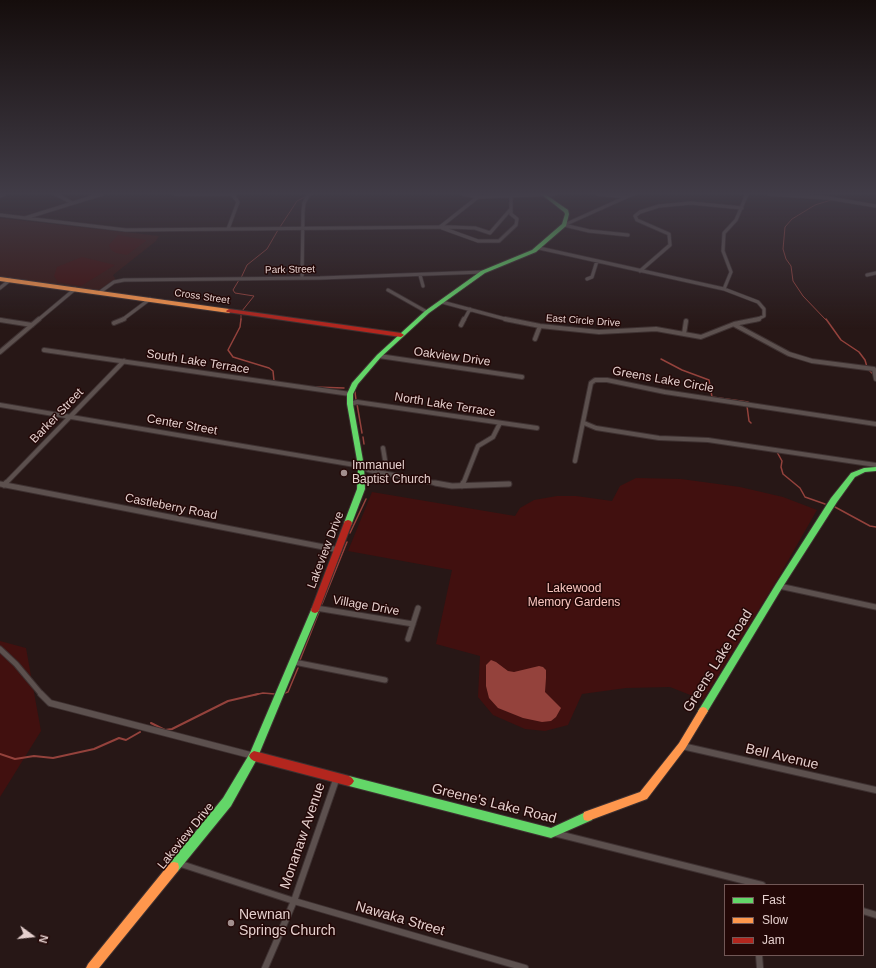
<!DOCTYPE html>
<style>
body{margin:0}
#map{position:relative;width:876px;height:968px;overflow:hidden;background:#271716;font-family:Arial,sans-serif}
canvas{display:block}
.legend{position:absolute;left:724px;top:884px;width:140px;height:72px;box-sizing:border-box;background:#230807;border:1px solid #715857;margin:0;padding:5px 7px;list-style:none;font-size:12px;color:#e5d0ce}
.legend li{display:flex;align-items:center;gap:8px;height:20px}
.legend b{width:20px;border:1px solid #715857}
.north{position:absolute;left:12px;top:916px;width:40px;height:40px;-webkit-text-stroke:3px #230807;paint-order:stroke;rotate:105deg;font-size:11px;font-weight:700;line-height:16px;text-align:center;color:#e5d0ce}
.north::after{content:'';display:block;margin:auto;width:14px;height:18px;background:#e5d0ce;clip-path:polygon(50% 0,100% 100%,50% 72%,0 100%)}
</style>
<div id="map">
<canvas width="876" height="968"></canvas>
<ul class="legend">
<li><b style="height:5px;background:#63d668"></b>Fast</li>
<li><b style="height:5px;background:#ff974d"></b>Slow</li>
<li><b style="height:5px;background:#b3261e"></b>Jam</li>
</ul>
<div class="north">N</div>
</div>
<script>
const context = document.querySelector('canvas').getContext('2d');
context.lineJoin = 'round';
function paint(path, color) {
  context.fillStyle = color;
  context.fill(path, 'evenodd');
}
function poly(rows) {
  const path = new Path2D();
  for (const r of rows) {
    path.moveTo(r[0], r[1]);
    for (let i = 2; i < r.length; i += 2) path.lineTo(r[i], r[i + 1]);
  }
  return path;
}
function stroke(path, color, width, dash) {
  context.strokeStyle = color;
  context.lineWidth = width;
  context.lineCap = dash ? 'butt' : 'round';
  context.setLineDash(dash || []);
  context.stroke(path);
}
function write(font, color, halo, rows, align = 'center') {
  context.font = font + ' Arial,sans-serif';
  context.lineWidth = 3;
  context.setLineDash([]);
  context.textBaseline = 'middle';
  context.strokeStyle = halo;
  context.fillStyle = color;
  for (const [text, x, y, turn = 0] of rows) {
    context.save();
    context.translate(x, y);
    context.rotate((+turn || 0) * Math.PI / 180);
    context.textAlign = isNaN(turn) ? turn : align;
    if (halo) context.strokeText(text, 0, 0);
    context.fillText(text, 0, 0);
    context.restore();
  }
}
const built = poly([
 [0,218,134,233,159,236,156,241,113,275,116,280,97,291,0,278]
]);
const green = poly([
 [118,235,146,240,146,241,127,255,116,253,111,250,109,245],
 [82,257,115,265,81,286,58,282,54,276,57,267],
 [636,478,681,479,740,487,783,497,817,510,777,580,703,700,670,687,626,688,582,694,568,725,545,731,525,729,493,715,478,697,480,656,436,644,452,570,348,551,372,492,515,516,520,508,534,500,557,496,576,496,612,501,620,486],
 [0,641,26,648,41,731,0,797]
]);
const water = poly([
 [491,660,496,662,508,671,514,672,539,666,543,667,546,670,546,678,545,692,561,708,556,717,551,721,542,722,523,718,498,708,489,698,486,686,486,665]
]);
const streamFar2 = poly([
 [311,195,314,194],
 [280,227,297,201,305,197],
 [241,278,247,265,267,249,278,230],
 [239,280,233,290,235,293,254,296,242,311],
 [241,320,241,314],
 [826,320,803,296,793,281,791,266,786,259,783,249,785,227,792,219,815,205,831,200]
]);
const streamFar1 = poly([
 [241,319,240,327,228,350,233,357,269,368,273,371,274,381,277,382],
 [826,319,841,340,859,352,865,360,867,367],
 [661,359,682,370,709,380,712,397,748,402],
 [868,369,873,374],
 [314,387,344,388],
 [355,392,356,400],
 [357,404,362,433],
 [747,406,749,421,751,423],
 [363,437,364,444],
 [777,452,782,461,781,467,783,474,800,488,805,497,825,504],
 [835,507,870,526,876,527],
 [350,533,366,499],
 [322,604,347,542],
 [300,660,319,612],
 [285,693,288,692,298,668],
 [254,695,263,693,275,694]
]);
const stream = poly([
 [151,723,165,730,172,729,228,701,258,694],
 [0,754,15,759,34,756,53,758,94,749,119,738,126,740,140,732]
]);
const streetFar3 = poly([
 [56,194,72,203],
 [176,194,233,194],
 [464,194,478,197,554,194],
 [599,194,626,197],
 [769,194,828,198,876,206],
 [0,196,4,194],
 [0,215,126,230,450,227,475,228,490,233,510,210],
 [25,218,102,194],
 [564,225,633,194],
 [564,225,589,231,628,235],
 [440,227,478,197],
 [442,228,478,241,499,241,516,225,517,219,511,214,511,196],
 [228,229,238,202,232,194],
 [539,248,724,289,758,302,764,309,764,316,756,320],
 [640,271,670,245,669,234,637,220,635,216,640,212,659,206,691,203,742,208],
 [420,275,423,286],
 [867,275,876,273],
 [302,278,303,212,304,203,309,194],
 [587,279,592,277,597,261],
 [0,288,10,280],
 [724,289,731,272,723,251,724,233,736,220,747,194],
 [388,290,427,312],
 [100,292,114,282,124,280,320,278,483,272],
 [442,302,509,320],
 [0,320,2,320],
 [38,320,75,289],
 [122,320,150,299],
 [464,320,470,309]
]);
const streetFar2 = poly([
 [505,319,540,326,599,332,656,329,701,337,734,324,759,319],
 [0,320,32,325],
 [114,323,124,319],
 [461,325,464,319],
 [735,325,789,354,812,361,874,369,876,379],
 [684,334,686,321],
 [535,339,540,326],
 [44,350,350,394],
 [0,352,39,319],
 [379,356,522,377],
 [350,404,357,402,537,428],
 [0,405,361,466,368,470,440,484],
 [584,423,596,428,659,438,708,440,876,465],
 [575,461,591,383,595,380,607,380,665,392,876,424],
 [380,472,386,466,383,448],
 [5,484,124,361],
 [463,484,478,446,493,437,500,423]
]);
const streetFar1 = poly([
 [435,483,452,486,509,484],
 [0,484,339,550],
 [4,485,6,483],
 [462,486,463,483],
 [779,586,876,607],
 [316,608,413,624],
 [408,639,418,608],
 [0,649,16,664,42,695],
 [294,662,385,680]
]);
const street = poly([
 [41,694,50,703,254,756],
 [682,746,876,790],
 [554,833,762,885],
 [178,863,294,901,525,968],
 [863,911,876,915],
 [759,955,760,968],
 [265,968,294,901,337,777]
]);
const fast = poly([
 [541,194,545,194,568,210,569,214,566,226,536,252,485,273,429,313,381,357,358,384,353,394,353,404,364,466,365,489,352,523,351,525,348,526,345,525,344,523,357,489,358,466,347,404,347,394,352,383,377,355,425,311,481,271,532,250,562,224,565,214,564,212,541,194],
 [876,467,876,471,865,472,855,477,837,502,782,588,706,714,703,715,700,714,698,711,700,708,776,584,831,498,851,473,864,468,876,467],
 [315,607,318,608,319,610,257,759,231,806,178,871,174,872,170,871,169,867,170,863,223,798,250,753,311,610,312,608,315,607],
 [349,776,551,828,588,811,592,812,593,816,592,820,551,838,349,786,346,784,344,781,346,778,349,776]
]);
const slow = poly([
 [0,277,229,309,232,311,229,313,0,281,0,277],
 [703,707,706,708,708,711,685,749,647,799,588,821,584,820,583,816,584,812,640,792,679,743,700,708,703,707],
 [174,862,178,863,179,867,178,871,99,968,86,968,88,964,170,863,174,862]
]);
const jam = poly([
 [229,309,401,333,404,335,401,337,227,312,226,311,229,309],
 [348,520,351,521,352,523,319,610,318,612,315,613,312,612,311,610,344,523,345,521,348,520],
 [254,751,349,776,352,778,354,781,352,784,349,786,254,761,251,759,249,756,251,753,254,751]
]);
const markers = [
 [344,473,4,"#a28f8e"],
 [231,923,4,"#a28f8e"]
];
const farStreetnames = [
 ["Park Street",290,270,-1],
 ["Cross Street",202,297,8],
 ["East Circle Drive",583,321,4]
];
const streetNames = [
 ["Oakview Drive",452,357,8],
 ["South Lake Terrace",198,362,9],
 ["Greens Lake Circle",663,380,10],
 ["North Lake Terrace",445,405,9],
 ["Barker Street",57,416,-46],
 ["Center Street",182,425,10],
 ["Castleberry Road",171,507,11],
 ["Lakeview Drive",326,550,-69],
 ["Village Drive",366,606,10],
 ["Lakeview Drive",186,836,-51]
];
const poiNames = [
 ["Immanuel",352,466],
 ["Baptist Church",352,480]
];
const parkNames = [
 ["Lakewood",574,589],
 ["Memory Gardens",574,603]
];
const nearStreetnames = [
 ["Greens Lake Road",718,661,-58],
 ["Bell Avenue",782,757,13],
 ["Greene's Lake Road",494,804,14],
 ["Monanaw Avenue",303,836,-71],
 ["Nawaka Street",400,919,16]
];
const nearPoinames = [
 ["Newnan",239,915],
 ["Springs Church",239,931]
];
paint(built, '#371613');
paint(green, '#41100f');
paint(water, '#94423c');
stroke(streamFar2, '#94423c', 1);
stroke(streamFar1, '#94423c', 1.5);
stroke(stream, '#94423c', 2);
stroke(streetFar3, '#3e3131', 4.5);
stroke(streetFar2, '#3e3131', 6);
stroke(streetFar1, '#3e3131', 7);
stroke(street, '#3e3131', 8);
stroke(fast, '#3e3131', 2);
stroke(slow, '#3e3131', 2);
stroke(jam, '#3e3131', 2);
stroke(streetFar3, '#5c504e', 3);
stroke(streetFar2, '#5c504e', 4);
stroke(streetFar1, '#5c504e', 5);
stroke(street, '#5c504e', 6);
paint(fast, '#63d668');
paint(slow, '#ff974d');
paint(jam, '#b3261e');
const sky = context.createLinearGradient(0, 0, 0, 329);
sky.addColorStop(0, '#150d0c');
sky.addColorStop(0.59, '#413c47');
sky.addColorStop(1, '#413c4700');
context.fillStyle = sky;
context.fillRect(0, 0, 876, 329);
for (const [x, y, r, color] of markers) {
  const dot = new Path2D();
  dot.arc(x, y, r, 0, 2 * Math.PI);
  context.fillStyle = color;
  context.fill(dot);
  stroke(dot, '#230807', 1.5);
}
write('10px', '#e5d0ce', '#230807', farStreetnames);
write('12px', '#e5d0ce', '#230807', streetNames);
write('12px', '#e5d0ce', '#230807', poiNames, 'left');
write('12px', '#f9c6c0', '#230807', parkNames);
write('14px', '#e5d0ce', '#230807', nearStreetnames);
write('14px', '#e5d0ce', '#230807', nearPoinames, 'left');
</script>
